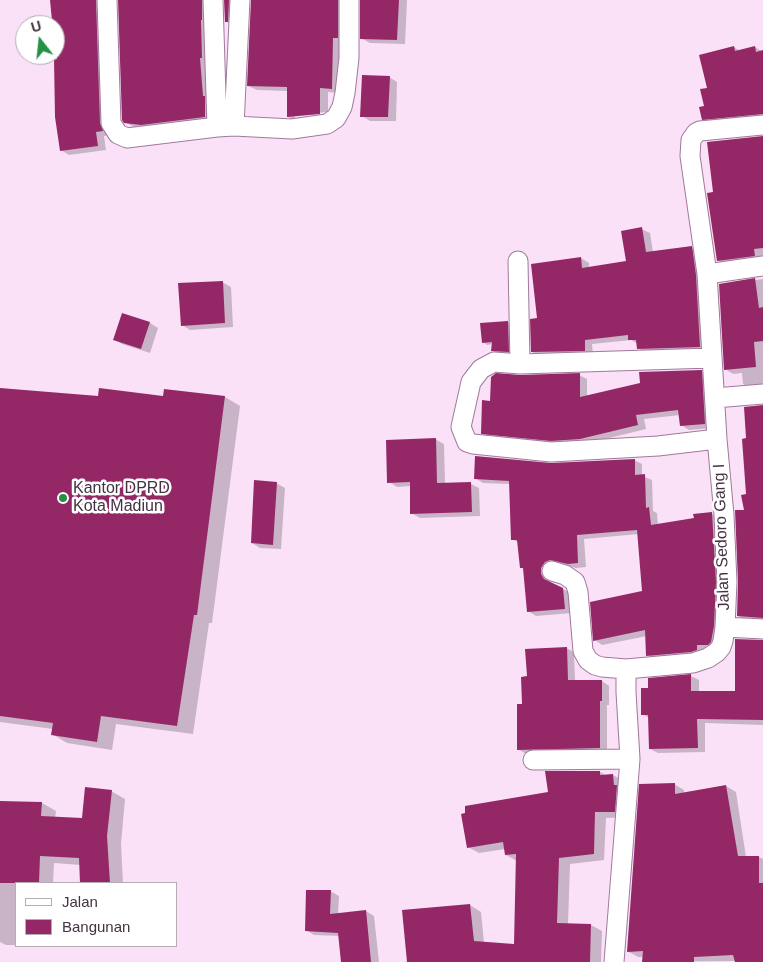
<!DOCTYPE html>
<style>
body{margin:0}
#map{position:relative;width:763px;height:962px;overflow:hidden;background:#fbe1f8;font-family:Helvetica,sans-serif}
canvas{display:block}
.legend{position:absolute;left:15px;top:882px;width:162px;height:65px;box-sizing:border-box;background:#fff;border:1px solid #b4adb3;margin:0;padding:6px 9px;list-style:none;font-size:15px;color:#443342}
.legend li{display:flex;align-items:center;gap:10px;height:25px}
.legend b{width:25px;border:1px solid #b4adb3}
.north{position:absolute;left:15px;top:15px;width:50px;height:50px;box-sizing:border-box;background:#fff;border:1px solid #b4adb3;border-radius:50%;rotate:344deg;font-size:14px;font-weight:700;line-height:20px;text-align:center;color:#443342}
.north::after{content:'';display:block;margin:auto;width:18px;height:22px;background:#269047;clip-path:polygon(50% 0,100% 100%,50% 72%,0 100%)}
</style>
<div id="map">
<canvas width="763" height="962"></canvas>
<ul class="legend">
<li><b style="height:6px;background:#fff"></b>Jalan</li>
<li><b style="height:14px;background:#942866"></b>Bangunan</li>
</ul>
<div class="north">U</div>
</div>
<script>
const context = document.querySelector('canvas').getContext('2d');
context.lineJoin = 'round';
function paint(path, color) {
  context.fillStyle = color;
  context.fill(path, 'evenodd');
}
function poly(rows) {
  const path = new Path2D();
  for (const r of rows) {
    path.moveTo(r[0], r[1]);
    for (let i = 2; i < r.length; i += 2) path.lineTo(r[i], r[i + 1]);
  }
  return path;
}
function stroke(path, color, width, dash) {
  context.strokeStyle = color;
  context.lineWidth = width;
  context.lineCap = dash ? 'butt' : 'round';
  context.setLineDash(dash || []);
  context.stroke(path);
}
function write(font, color, halo, rows, align = 'center') {
  context.font = font + ' Helvetica,sans-serif';
  context.lineWidth = 5;
  context.setLineDash([]);
  context.textBaseline = 'middle';
  context.strokeStyle = halo;
  context.fillStyle = color;
  for (const [text, x, y, turn = 0] of rows) {
    context.save();
    context.translate(x, y);
    context.rotate((+turn || 0) * Math.PI / 180);
    context.textAlign = isNaN(turn) ? turn : align;
    if (halo) context.strokeText(text, 0, 0);
    context.fillText(text, 0, 0);
    context.restore();
  }
}
const shadow = poly([
 [51,0,105,0,110,135,104,136,106,150,69,155,61,150,58,60,55,22],
 [120,0,211,0,213,121,150,129,134,127,125,122],
 [225,0,233,0,230,24,226,21],
 [252,0,347,0,340,93,328,92,328,118,296,121,288,117,288,91,257,90,248,86],
 [326,112,326,114,295,118,295,115],
 [360,0,407,0,405,44,370,43,361,38],
 [734,47,740,51,755,47,763,52,763,118,711,123,703,119,709,89],
 [389,77,397,82,396,121,370,121,362,116],
 [763,137,763,260,726,265,718,260,714,193],
 [641,229,650,233,653,252,691,247,699,252,708,351,646,353,638,348,638,344,631,340,592,344,593,355,540,356,532,352,538,319,581,258,589,263,589,268,627,262],
 [763,279,763,388,751,388,743,384,742,373,733,374,725,369,720,285],
 [222,282,231,287,233,327,190,330,182,325],
 [123,314,150,323,158,328,150,353,122,344,114,339],
 [508,322,511,324,512,353,496,353,493,351,493,344,487,345,483,342],
 [701,371,709,376,712,428,689,430,681,425,680,415,644,419,646,429,589,443,560,445,490,438,482,433,491,402,520,376,579,375,587,379,587,396],
 [0,389,99,397,225,397,240,406,212,623,209,623,193,734,116,724,112,750,67,743,52,734,53,729,0,722],
 [763,406,763,622,746,620,738,616,747,495,748,439],
 [435,439,444,444,445,484,471,484,479,488,480,516,420,518,411,513,411,486,397,487,389,482],
 [634,460,642,464,642,476,652,480,653,511,657,513,658,525,695,519,695,515,712,514,720,518,716,649,704,649,705,654,655,660,648,655,647,636,602,645,595,640,644,592,639,534,584,539,586,567,576,568,559,564,549,579,551,583,571,593,572,613,536,616,528,611,525,569,522,568,519,543,512,539,510,484,483,483,475,478,551,464],
 [276,483,285,488,281,549,260,548,252,543],
 [763,640,763,725,705,723,705,752,658,753,650,749,649,718,643,714,649,689,691,676,699,680,699,692,736,692],
 [566,648,574,652,575,681,602,681,609,686,609,705,607,705,607,752,526,754,518,749,529,677],
 [547,772,600,772,607,776,613,775,624,781,625,817,606,818,604,860,570,864,568,924,591,925,602,931,601,962,409,962,470,905,481,912,484,943,515,945,517,861,506,855,505,849,479,853,468,847,549,793],
 [674,784,684,790,684,793,726,786,736,792,746,857,759,857,763,859,763,962,736,962,736,961,643,962,644,957,638,957,629,952],
 [111,791,125,799,121,844,123,883,82,883,81,865,54,863,53,883,16,883,16,945,6,945,0,942,0,802,42,803,56,811,55,818,83,819],
 [330,891,339,896,338,914,366,911,374,916,379,962,343,962,340,936,314,935,306,930]
]);
const building = poly([
 [50,0,96,0,100,123,103,131,96,132,98,146,60,151,55,117,54,59,57,59,55,25,54,21,52,21],
 [118,0,202,0,202,20,201,20,202,58,200,58,203,96,205,96,205,117,141,125,124,123,122,120],
 [224,0,229,0,228,22,225,22],
 [251,0,338,0,338,38,333,38,332,89,320,88,320,114,287,117,287,87,247,86],
 [360,0,399,0,397,40,360,39],
 [734,46,735,51,755,46,756,52,763,50,763,114,702,120,699,107,704,106,700,89,707,88,699,55],
 [362,75,390,76,388,117,360,117],
 [763,136,763,248,754,249,755,256,717,261,707,193,713,192,707,142],
 [642,227,646,252,692,246,696,275,700,347,637,349,636,340,628,340,628,335,585,340,585,351,531,352,530,319,537,318,531,264,581,257,582,268,626,261,621,231],
 [755,278,759,308,763,307,763,341,754,342,756,367,724,370,719,284],
 [223,281,225,323,181,326,178,283],
 [122,313,150,322,141,349,113,340],
 [508,321,509,352,491,351,492,342,482,343,480,323],
 [702,370,705,424,680,426,678,410,636,415,638,425,580,439,551,441,481,434,482,400,490,401,491,377,496,373,520,375,580,373,580,397,640,383,639,372],
 [0,388,98,396,99,388,163,396,164,389,225,396,197,615,194,615,177,726,101,716,97,742,51,735,53,723,0,716],
 [763,405,763,618,737,616,738,582,735,510,744,510,741,495,746,494,742,439,746,438,744,407],
 [436,438,437,483,471,482,472,512,410,514,410,482,387,483,386,440],
 [475,456,551,463,635,459,635,475,645,474,646,508,649,507,651,525,694,518,693,514,712,512,716,582,714,626,711,642,708,645,697,645,697,650,691,652,646,656,645,630,593,641,590,602,642,591,637,530,577,535,578,563,568,564,550,560,545,562,541,568,541,574,544,579,563,588,565,609,527,612,523,568,520,568,517,540,511,540,509,481,474,479],
 [254,480,277,482,273,545,251,543],
 [735,639,763,640,763,720,697,719,698,748,649,749,648,715,641,715,641,688,648,688,648,678,691,674,691,691,735,691],
 [567,647,568,680,602,680,602,701,600,701,600,748,517,750,517,704,522,704,521,677,527,676,525,649],
 [545,771,600,771,600,775,613,774,614,785,617,785,615,812,595,812,594,854,559,858,557,923,591,924,590,962,407,962,402,910,470,904,474,941,514,944,516,854,505,855,503,842,467,848,461,814,465,813,465,806,548,792],
 [675,783,675,794,726,785,738,856,759,856,759,883,763,883,763,962,735,962,733,955,694,957,694,962,642,962,643,951,627,952,639,784],
 [85,787,112,790,107,836,110,883,80,883,79,858,40,856,39,883,0,883,0,801,42,802,41,816,82,818],
 [306,890,331,890,330,914,366,910,371,962,341,962,338,933,305,931]
]);
const minor = poly([
 [107,0,111,123,118,134,127,138,217,127,234,126,292,129,327,124,336,118,342,107,345,93,349,58,349,0],
 [213,0,217,127],
 [234,126,240,0],
 [518,261,520,364,494,362,481,369,471,382,461,427,467,442,473,444,551,452,658,446,717,439],
 [707,274,763,266],
 [520,364,711,358],
 [715,398,763,394],
 [552,571,565,575,575,582,578,592,583,651,588,660,595,665,602,667,626,669],
 [725,627,763,629],
 [533,760,630,759],
 [614,962,630,759,626,692,626,669,693,663,708,658,717,652,721,647,723,641,725,627,727,582,724,515,717,439,707,274,690,156,691,140,696,133,700,131,763,125]
]);
const markers = [
 [63,498,5,"#269047"]
];
const poiNames = [
 ["Kantor DPRD",73,489],
 ["Kota Madiun",73,507]
];
const streetNames = [
 ["Jalan Sedoro Gang I",722,537,-92]
];
paint(shadow, '#0003');
paint(building, '#942866');
stroke(minor, '#a0799d', 21);
stroke(minor, '#fff', 19);
for (const [x, y, r, color] of markers) {
  const dot = new Path2D();
  dot.arc(x, y, r, 0, 2 * Math.PI);
  context.fillStyle = color;
  context.fill(dot);
  stroke(dot, '#fff', 2);
}
write('16px', '#443342', '#fff', poiNames, 'left');
write('16px', '#443342', '#fff', streetNames);
</script>
